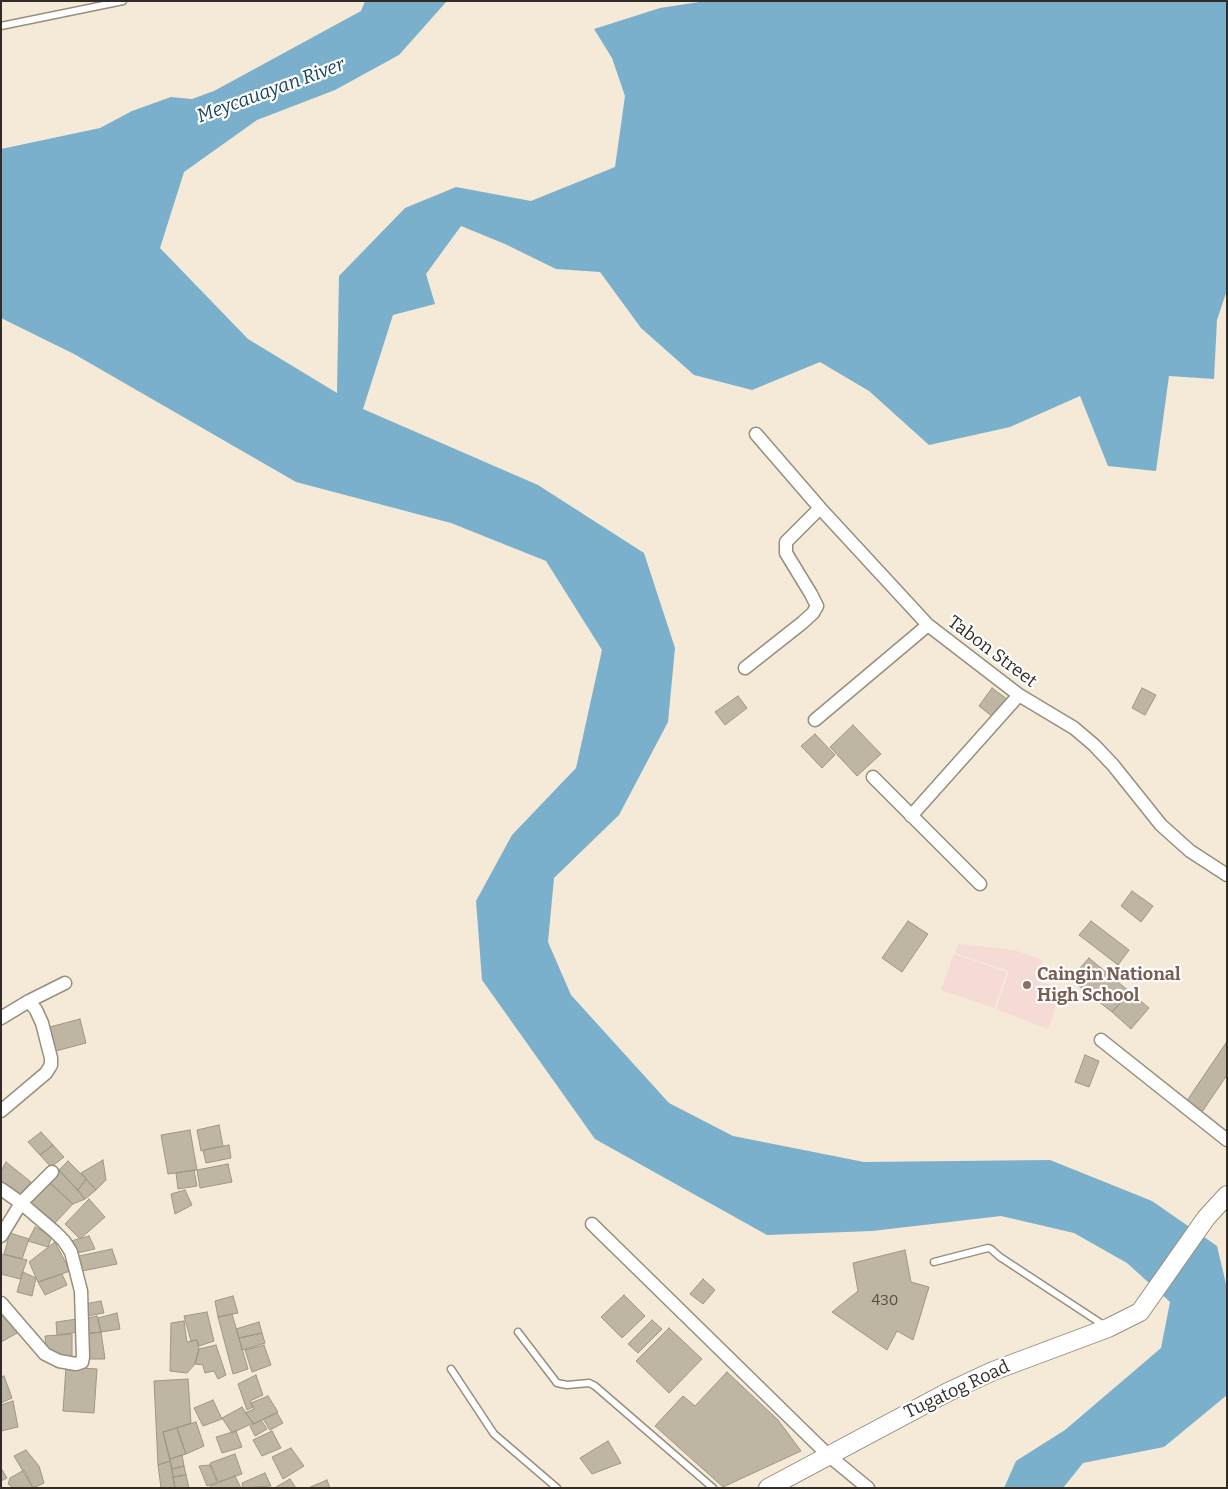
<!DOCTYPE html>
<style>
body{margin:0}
#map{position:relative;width:1228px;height:1489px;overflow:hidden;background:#f4ead7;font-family:Bitter,serif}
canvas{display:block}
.frame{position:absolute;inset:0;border:2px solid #312d26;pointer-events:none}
</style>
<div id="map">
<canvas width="1228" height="1489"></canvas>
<div class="frame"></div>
</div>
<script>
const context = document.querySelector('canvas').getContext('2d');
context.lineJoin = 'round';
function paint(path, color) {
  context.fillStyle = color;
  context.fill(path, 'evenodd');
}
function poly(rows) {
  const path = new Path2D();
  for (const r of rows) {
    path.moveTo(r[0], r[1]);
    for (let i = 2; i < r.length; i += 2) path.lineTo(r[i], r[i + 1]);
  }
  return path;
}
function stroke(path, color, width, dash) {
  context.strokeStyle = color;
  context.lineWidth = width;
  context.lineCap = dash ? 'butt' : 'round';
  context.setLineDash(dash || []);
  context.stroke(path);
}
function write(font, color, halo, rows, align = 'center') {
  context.font = font + ' Bitter,serif';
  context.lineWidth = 4.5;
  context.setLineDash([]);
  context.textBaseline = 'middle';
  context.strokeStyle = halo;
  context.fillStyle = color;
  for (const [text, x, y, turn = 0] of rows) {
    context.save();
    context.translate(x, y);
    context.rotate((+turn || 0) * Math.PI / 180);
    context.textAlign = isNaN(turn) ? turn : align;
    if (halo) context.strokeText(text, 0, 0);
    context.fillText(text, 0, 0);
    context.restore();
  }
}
const education = poly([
 [959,944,1014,950,1043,960,1036,980,1062,989,1048,1029,996,1009,1009,971,955,953],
 [954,954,1007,972,994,1008,941,990]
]);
const water = poly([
 [365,1,447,1,399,55,335,90,257,120,184,172,160,248,248,339,337,393,339,276,405,208,456,187,531,201,615,167,625,96,612,58,594,29,660,8,706,1,1227,1,1227,290,1217,320,1214,379,1169,376,1156,471,1108,466,1080,396,1010,427,929,445,869,391,820,362,752,390,694,375,641,328,600,272,556,269,505,244,461,226,426,274,435,304,393,315,363,409,538,485,644,553,675,648,668,722,619,815,554,878,548,942,571,995,669,1103,733,1136,864,1162,1050,1160,1152,1201,1217,1246,1227,1288,1227,1395,1164,1447,1083,1463,1063,1488,1004,1488,1016,1461,1065,1430,1161,1348,1170,1302,1127,1263,1074,1233,1001,1216,872,1231,767,1235,595,1139,482,980,476,901,512,835,576,768,602,650,546,561,451,523,296,482,74,354,1,318,1,149,100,128,132,111,171,97,192,99,214,91,361,11]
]);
const building = poly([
 [992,688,1007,699,993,717,979,706,992,688],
 [1142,688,1156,695,1145,715,1132,708,1142,688],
 [738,696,747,708,725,725,715,712,738,696],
 [853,725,881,754,857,776,830,747,853,725],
 [815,734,835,755,822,768,801,746,815,734],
 [1132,891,1153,906,1141,922,1121,906,1132,891],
 [908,921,928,934,902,972,882,958,908,921],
 [1091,921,1129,950,1118,965,1079,935,1091,921],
 [1089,958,1130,992,1112,1012,1070,979,1089,958],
 [1130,992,1149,1008,1131,1029,1112,1012,1130,992],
 [80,1019,86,1043,52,1052,46,1028,80,1019],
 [1226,1043,1227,1075,1202,1112,1186,1102,1226,1043],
 [1085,1055,1099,1061,1089,1087,1075,1082,1085,1055],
 [219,1125,223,1146,201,1151,197,1130,219,1125],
 [190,1130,197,1170,168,1174,161,1135,190,1130],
 [41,1132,53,1145,40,1155,28,1142,41,1132],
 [53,1145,64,1157,51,1167,40,1155,53,1145],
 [229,1145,231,1158,206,1163,203,1150,229,1145],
 [103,1160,106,1180,96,1190,81,1173,103,1160],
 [68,1161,86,1179,78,1190,59,1170,68,1161],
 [6,1162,31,1182,19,1195,1,1183,1,1171,6,1162],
 [228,1164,232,1182,200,1188,197,1170,228,1164],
 [194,1170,197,1186,178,1189,176,1173,194,1170],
 [60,1171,85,1199,73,1204,50,1183,60,1171],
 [86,1179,96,1190,85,1199,78,1190,86,1179],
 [50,1183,73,1204,54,1224,30,1204,50,1183],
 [185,1190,192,1205,175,1214,171,1194,185,1190],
 [89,1199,105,1217,80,1239,65,1224,89,1199],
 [35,1227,52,1236,48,1247,28,1241,35,1227],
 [10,1233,29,1239,22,1259,4,1254,10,1233],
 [89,1236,95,1249,77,1253,71,1241,89,1236],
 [55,1242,70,1271,38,1282,29,1262,55,1242],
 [112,1249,117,1264,82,1271,79,1256,112,1249],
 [905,1250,911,1282,929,1287,913,1340,897,1331,887,1350,832,1312,858,1291,853,1263,905,1250],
 [1,1254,27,1260,20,1279,1,1274,1,1254],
 [23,1272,36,1278,32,1296,17,1292,23,1272],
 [62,1274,67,1285,45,1295,38,1282,62,1274],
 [703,1279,715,1290,703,1304,690,1294,703,1279],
 [624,1295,645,1316,622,1338,601,1317,624,1295],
 [233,1296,238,1313,218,1317,215,1301,233,1296],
 [101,1301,104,1313,87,1316,85,1304,101,1301],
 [1,1311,21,1331,1,1342,1,1311],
 [207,1312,214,1341,199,1346,197,1340,191,1341,184,1316,207,1312],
 [117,1313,120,1329,101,1332,98,1318,117,1313],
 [232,1314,248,1369,233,1374,218,1317,232,1314],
 [97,1316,101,1332,86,1334,84,1319,97,1316],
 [77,1319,78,1332,57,1335,56,1322,77,1319],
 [652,1320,662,1329,638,1353,628,1344,652,1320],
 [184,1321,187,1342,197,1340,199,1349,195,1364,187,1373,170,1371,171,1323,184,1321],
 [259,1322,262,1333,239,1338,236,1329,259,1322],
 [669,1328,702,1359,669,1393,636,1361,669,1328],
 [101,1332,105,1359,84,1359,82,1334,101,1332],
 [262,1333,265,1343,242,1350,239,1338,262,1333],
 [72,1334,72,1358,59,1359,46,1350,45,1336,72,1334],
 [216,1345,226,1375,218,1379,214,1371,205,1373,203,1365,195,1364,199,1349,216,1345],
 [264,1345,271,1365,252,1372,245,1350,264,1345],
 [66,1367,97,1369,94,1413,63,1411,66,1367],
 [727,1372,778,1420,801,1451,723,1487,655,1426,683,1396,695,1406,727,1372],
 [256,1375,263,1395,250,1401,253,1407,247,1410,238,1384,256,1375],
 [4,1376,12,1398,1,1403,1,1377,4,1376],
 [188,1379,191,1423,163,1432,170,1461,158,1465,154,1381,188,1379],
 [268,1396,278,1412,254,1424,245,1413,254,1409,251,1403,268,1396],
 [213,1400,222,1419,203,1426,194,1408,213,1400],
 [13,1401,18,1427,1,1431,1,1405,13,1401],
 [242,1407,253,1423,232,1433,222,1418,242,1407],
 [277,1413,283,1423,270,1430,263,1419,277,1413],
 [261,1420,267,1429,255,1436,250,1426,261,1420],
 [196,1422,204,1446,186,1454,177,1428,196,1422],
 [177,1428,186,1454,170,1459,163,1432,177,1428],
 [236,1431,242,1447,222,1453,216,1437,236,1431],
 [272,1431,281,1448,262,1456,253,1440,272,1431],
 [608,1441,621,1463,592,1474,580,1458,608,1441],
 [291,1448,304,1466,283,1479,272,1457,291,1448],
 [26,1450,39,1466,44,1483,33,1488,14,1456,26,1450],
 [235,1454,242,1474,218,1482,210,1463,235,1454],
 [182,1455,184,1466,172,1469,170,1459,182,1455],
 [170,1461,175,1488,161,1488,158,1465,170,1461],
 [210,1465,217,1482,207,1486,199,1466,210,1465],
 [184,1466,186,1475,173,1477,172,1469,184,1466],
 [1,1468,7,1478,1,1481,1,1468],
 [24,1470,33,1488,14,1488,8,1484,10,1478,24,1470],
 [265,1473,271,1486,243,1488,242,1483,265,1473],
 [186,1475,189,1488,175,1488,173,1477,186,1475],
 [235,1476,241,1488,210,1488,210,1486,235,1476],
 [290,1479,296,1488,276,1488,276,1487,290,1479],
 [327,1480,330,1488,308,1488,327,1480]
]);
const lane = poly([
 [1,26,123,1],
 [934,1262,988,1248,991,1249,1000,1257,1105,1326],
 [518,1332,557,1383,567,1385,589,1383,595,1386,713,1488],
 [451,1369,494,1434,557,1488]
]);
const street = poly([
 [756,434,820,508,928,625,1019,695,1074,728,1094,745,1113,765,1161,825,1190,851,1227,875],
 [745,668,802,623,813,613,817,606,811,594,786,553,786,542,820,508],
 [815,720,928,625],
 [873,777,980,884],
 [911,816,1019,695],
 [1,1018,29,1001,65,983],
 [1101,1040,1227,1140],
 [1,1111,46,1073,51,1065,51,1058,42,1023,36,1010,29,1001],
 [1,1189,21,1203,55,1232,64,1241,71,1252,81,1291,83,1357,82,1362,76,1364,59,1361,45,1354,1,1303],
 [592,1224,828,1455,868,1488],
 [1,1236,21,1203,52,1172]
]);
const secondary = poly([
 [768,1488,948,1392,993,1371,1108,1328,1140,1312,1206,1218,1227,1195]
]);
const markers = [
 [1027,985,5,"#8d6e63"]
];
const numberNames = [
 ["430",885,1301]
];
const streetNames = [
 ["Tabon Street",992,652,37],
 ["Tugatog Road",957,1390,-25]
];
const educationNames = [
 ["Caingin National",1037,975],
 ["High School",1037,996]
];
const waterNames = [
 ["Meycauayan River",271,91,-20]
];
paint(education, '#f5dad5');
paint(water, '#7ab0cc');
paint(building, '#beb5a3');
stroke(building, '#9f9584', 1);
stroke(lane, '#978e7d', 9);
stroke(street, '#978e7d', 15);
stroke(secondary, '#978e7d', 20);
stroke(lane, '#fff', 6);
stroke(street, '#fff', 12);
stroke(secondary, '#fff', 18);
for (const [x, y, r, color] of markers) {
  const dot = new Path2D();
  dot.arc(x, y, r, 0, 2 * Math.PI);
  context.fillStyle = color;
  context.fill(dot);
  stroke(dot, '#fff', 2);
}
write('15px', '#544f45', null, numberNames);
write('18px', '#312d26', '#fff', streetNames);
write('bold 18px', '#785e54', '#fff', educationNames, 'left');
write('italic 19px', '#1a465a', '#fff', waterNames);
</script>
